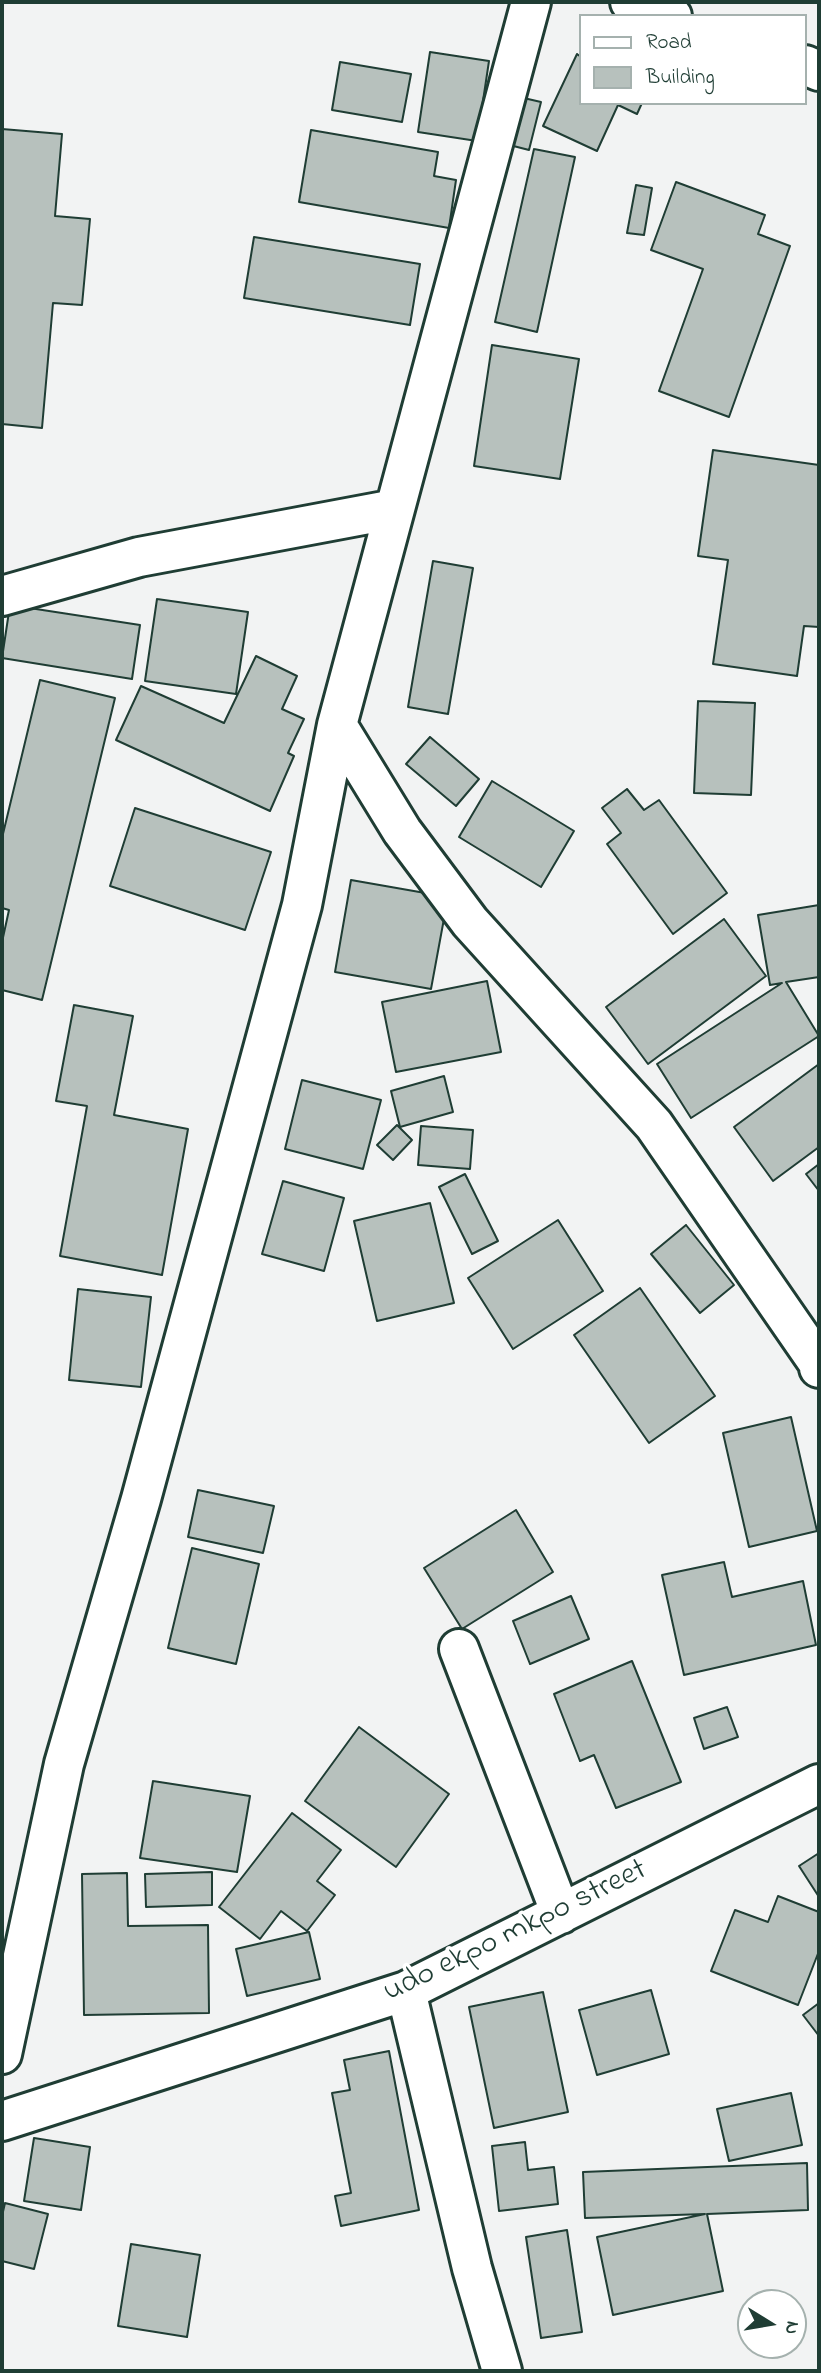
<!DOCTYPE html>
<style>
body{margin:0}
#map{position:relative;width:821px;height:2373px;overflow:hidden;background:#f2f3f3;font-family:"Indie Flower",sans-serif}
canvas{display:block}
.frame{position:absolute;inset:0;border:4px solid #1f3d34;pointer-events:none}
.legend{position:absolute;left:579px;top:14px;width:228px;height:91px;box-sizing:border-box;background:#fff;border:2px solid #a5b1ae;margin:0;padding:9px 12px;list-style:none;font-size:21px;color:#1f3d34}
.legend li{display:flex;align-items:center;gap:14px;height:35px}
.legend b{width:35px;border:2px solid #a5b1ae}
.north{position:absolute;left:737px;top:2289px;width:70px;height:70px;box-sizing:border-box;background:#fff;border:2px solid #a5b1ae;border-radius:50%;rotate:101deg;font-size:19px;font-weight:700;line-height:28px;text-align:center;color:#1f3d34}
.north::after{content:'';display:block;margin:auto;width:24px;height:32px;background:#1f3d34;clip-path:polygon(50% 0,100% 100%,50% 72%,0 100%)}
</style>
<div id="map">
<canvas width="821" height="2373"></canvas>
<div class="frame"></div>
<ul class="legend">
<li><b style="height:9px;background:#fff"></b>Road</li>
<li><b style="height:19px;background:#b7c1bd"></b>Building</li>
</ul>
<div class="north">N</div>
</div>
<script>
const context = document.querySelector('canvas').getContext('2d');
context.lineJoin = 'round';
function paint(path, color) {
  context.fillStyle = color;
  context.fill(path, 'evenodd');
}
function poly(rows) {
  const path = new Path2D();
  for (const r of rows) {
    path.moveTo(r[0], r[1]);
    for (let i = 2; i < r.length; i += 2) path.lineTo(r[i], r[i + 1]);
  }
  return path;
}
function stroke(path, color, width, dash) {
  context.strokeStyle = color;
  context.lineWidth = width;
  context.lineCap = dash ? 'butt' : 'round';
  context.setLineDash(dash || []);
  context.stroke(path);
}
function write(font, color, halo, rows, align = 'center') {
  context.font = font + ' "Indie Flower",sans-serif';
  context.lineWidth = 7;
  context.setLineDash([]);
  context.textBaseline = 'middle';
  context.strokeStyle = halo;
  context.fillStyle = color;
  for (const [text, x, y, turn = 0] of rows) {
    context.save();
    context.translate(x, y);
    context.rotate((+turn || 0) * Math.PI / 180);
    context.textAlign = isNaN(turn) ? turn : align;
    if (halo) context.strokeText(text, 0, 0);
    context.fillText(text, 0, 0);
    context.restore();
  }
}
const building = poly([
 [430,52,489,61,477,141,418,132,430,52],
 [577,54,581,57,581,103,642,103,637,114,618,105,597,151,543,126,577,54],
 [340,62,411,74,402,122,332,110,340,62],
 [502,93,541,102,529,150,490,140,502,93],
 [2,129,62,134,55,216,90,219,82,305,53,303,42,428,2,424,2,129],
 [311,130,438,152,434,176,456,180,449,228,299,202,311,130],
 [534,149,575,157,537,332,495,322,534,149],
 [676,182,765,215,758,234,790,246,729,417,659,391,703,269,651,250,676,182],
 [636,185,652,188,644,235,627,233,636,185],
 [254,237,420,264,410,325,244,298,254,237],
 [492,345,579,359,560,479,474,466,492,345],
 [713,450,819,465,819,627,804,626,797,676,713,664,728,560,698,556,713,450],
 [433,561,473,568,448,714,408,707,433,561],
 [157,599,248,612,236,694,145,681,157,599],
 [10,605,140,625,132,679,2,658,10,605],
 [256,656,297,676,282,709,304,719,288,753,294,756,270,811,116,740,141,686,224,723,256,656],
 [40,680,115,698,42,1000,2,990,2,942,9,910,2,908,2,838,40,680],
 [698,701,755,703,751,795,694,793,698,701],
 [430,737,479,779,456,806,406,764,430,737],
 [492,781,574,831,541,887,459,837,492,781],
 [627,789,644,810,659,800,727,893,673,934,607,844,621,833,602,808,627,789],
 [135,808,271,852,245,930,110,886,135,808],
 [351,880,448,897,431,989,335,972,351,880],
 [819,905,819,977,786,982,819,1036,691,1118,657,1064,782,983,770,985,758,915,819,905],
 [724,919,766,976,648,1064,606,1007,724,919],
 [487,981,501,1052,396,1072,382,1002,487,981],
 [74,1005,133,1016,114,1115,188,1129,162,1275,60,1256,87,1106,56,1101,74,1005],
 [819,1064,819,1147,773,1181,734,1127,819,1064],
 [444,1076,453,1112,400,1127,391,1091,444,1076],
 [302,1080,381,1100,363,1169,285,1149,302,1080],
 [397,1125,412,1140,393,1160,377,1145,397,1125],
 [421,1126,473,1130,470,1169,418,1165,421,1126],
 [819,1164,819,1191,806,1174,819,1164],
 [465,1174,498,1241,472,1254,439,1187,465,1174],
 [283,1181,344,1198,324,1271,262,1254,283,1181],
 [430,1203,454,1303,377,1321,354,1221,430,1203],
 [558,1220,603,1291,513,1349,468,1278,558,1220],
 [686,1225,734,1285,700,1313,651,1254,686,1225],
 [640,1288,715,1396,649,1443,574,1335,640,1288],
 [78,1289,151,1297,141,1387,69,1380,78,1289],
 [791,1417,817,1531,749,1547,723,1433,791,1417],
 [198,1490,274,1506,263,1553,188,1537,198,1490],
 [516,1510,553,1572,462,1629,424,1568,516,1510],
 [192,1548,259,1564,236,1664,168,1648,192,1548],
 [724,1562,732,1597,803,1581,816,1645,684,1675,662,1575,724,1562],
 [571,1596,589,1639,530,1664,513,1621,571,1596],
 [632,1661,681,1782,616,1808,594,1755,580,1761,554,1694,632,1661],
 [727,1707,738,1737,704,1749,694,1718,727,1707],
 [359,1727,449,1794,396,1867,305,1801,359,1727],
 [153,1781,250,1796,237,1872,140,1858,153,1781],
 [292,1813,341,1850,317,1881,335,1895,307,1931,281,1911,260,1939,219,1907,292,1813],
 [819,1853,819,1897,799,1866,819,1853],
 [212,1872,212,1905,146,1907,145,1874,212,1872],
 [127,1873,128,1926,208,1925,209,2013,84,2015,82,1874,127,1873],
 [778,1896,819,1912,819,1951,798,2005,711,1971,735,1910,768,1922,778,1896],
 [309,1932,320,1979,247,1996,236,1949,309,1932],
 [651,1990,669,2054,597,2075,579,2010,651,1990],
 [543,1992,568,2112,494,2128,469,2007,543,1992],
 [819,2003,819,2036,803,2015,819,2003],
 [389,2051,419,2210,341,2226,335,2196,351,2193,332,2093,350,2090,344,2060,389,2051],
 [791,2093,802,2145,729,2161,717,2109,791,2093],
 [34,2138,90,2147,81,2210,24,2201,34,2138],
 [525,2142,528,2170,554,2167,558,2204,499,2211,492,2146,525,2142],
 [807,2163,808,2210,707,2214,723,2291,613,2315,597,2237,705,2214,585,2218,583,2172,807,2163],
 [5,2203,48,2214,34,2269,2,2261,2,2216,5,2203],
 [567,2230,582,2332,541,2338,526,2237,567,2230],
 [131,2244,200,2255,187,2337,118,2326,131,2244]
]);
const minor = poly([
 [630,2,672,16],
 [805,65,819,71],
 [2,596,139,557,395,509],
 [337,725,402,831,470,922,654,1125,819,1364,819,1368],
 [459,1649,561,1914],
 [406,1991,472,2268,502,2371],
 [2,2054,64,1764,141,1499,302,905,337,725,531,2],
 [2,2121,406,1991,819,1784]
]);
const streetNames = [
 ["udo ekpo mkpo street",516,1933,-26]
];
paint(building, '#b7c1bd');
stroke(building, '#1f3d34', 2);
stroke(minor, '#1f3d34', 44);
stroke(minor, '#fff', 38);
write('32px', '#1f3d34', '#fff', streetNames);
</script>
